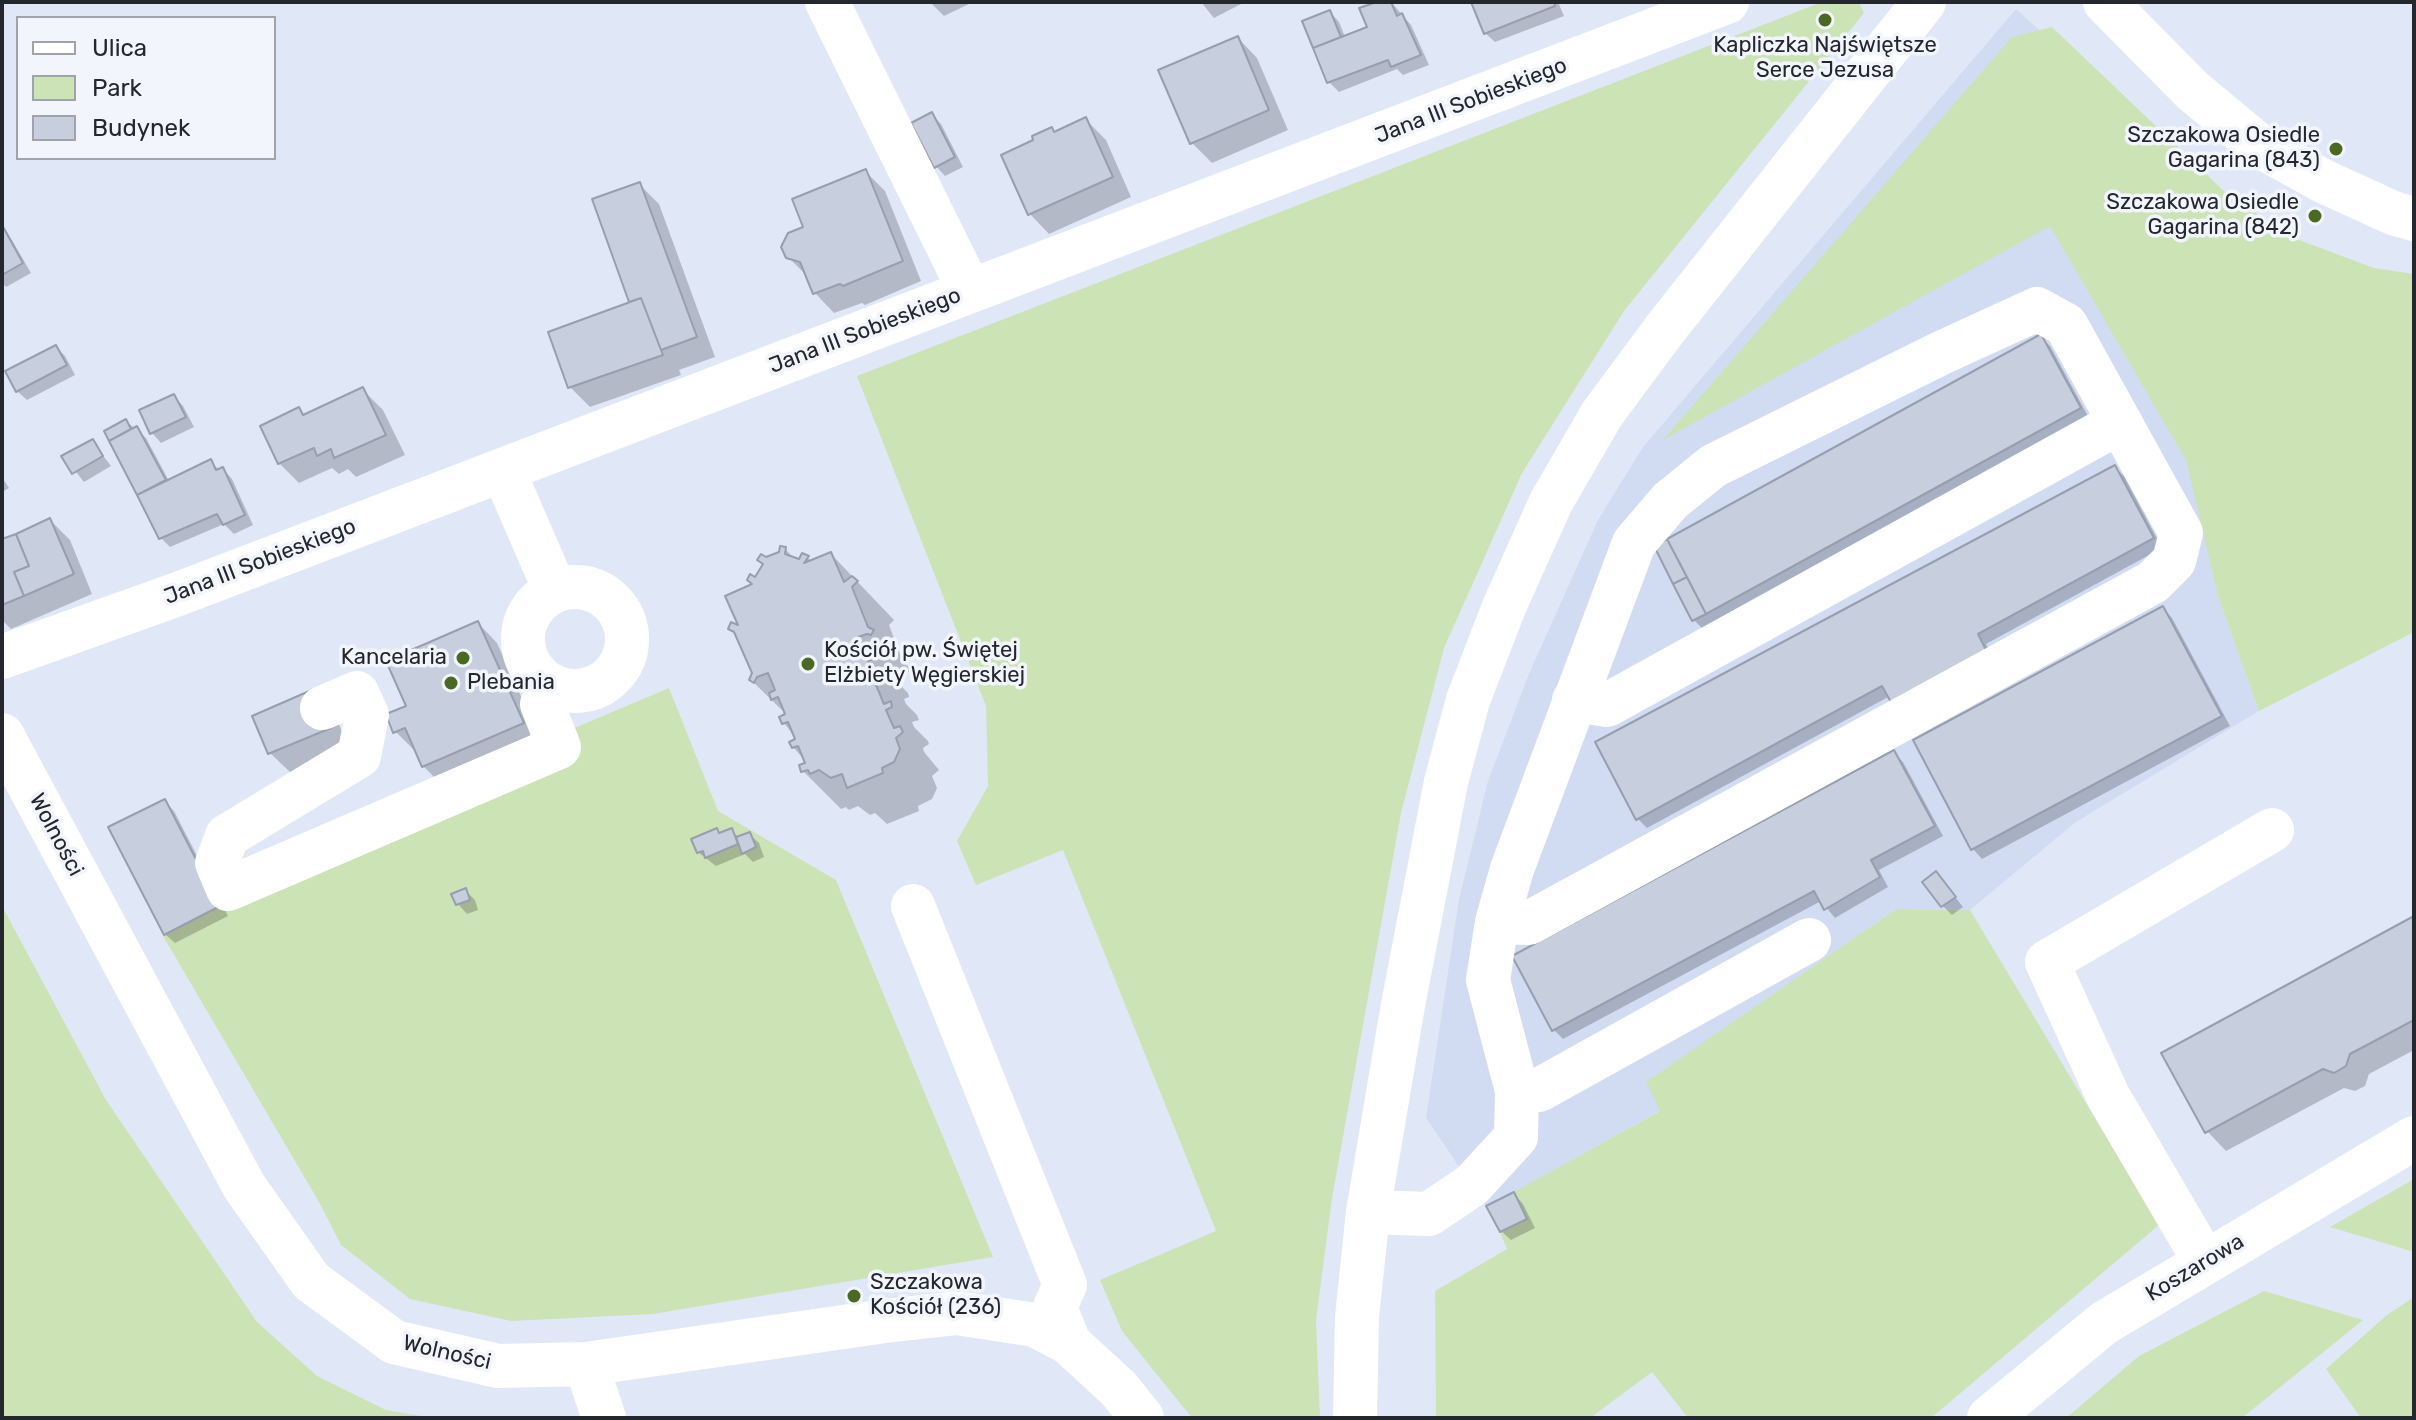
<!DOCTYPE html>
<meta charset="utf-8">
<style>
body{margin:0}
#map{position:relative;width:2416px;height:1420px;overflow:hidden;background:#e0e8f8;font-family:Rubik,sans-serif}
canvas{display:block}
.frame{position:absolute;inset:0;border:4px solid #24272d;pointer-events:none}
.legend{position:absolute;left:16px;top:16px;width:260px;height:144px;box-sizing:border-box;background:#f2f5fc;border:2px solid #a0a3a9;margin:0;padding:10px 14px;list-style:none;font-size:24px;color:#24272d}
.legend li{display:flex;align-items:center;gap:16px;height:40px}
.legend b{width:40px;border:2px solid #a0a3a9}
</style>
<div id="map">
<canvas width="2416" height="1420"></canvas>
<div class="frame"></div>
<ul class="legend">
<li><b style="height:10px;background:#fff"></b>Ulica</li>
<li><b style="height:22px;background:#cce3b6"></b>Park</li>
<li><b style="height:22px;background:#c7cede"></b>Budynek</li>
</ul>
</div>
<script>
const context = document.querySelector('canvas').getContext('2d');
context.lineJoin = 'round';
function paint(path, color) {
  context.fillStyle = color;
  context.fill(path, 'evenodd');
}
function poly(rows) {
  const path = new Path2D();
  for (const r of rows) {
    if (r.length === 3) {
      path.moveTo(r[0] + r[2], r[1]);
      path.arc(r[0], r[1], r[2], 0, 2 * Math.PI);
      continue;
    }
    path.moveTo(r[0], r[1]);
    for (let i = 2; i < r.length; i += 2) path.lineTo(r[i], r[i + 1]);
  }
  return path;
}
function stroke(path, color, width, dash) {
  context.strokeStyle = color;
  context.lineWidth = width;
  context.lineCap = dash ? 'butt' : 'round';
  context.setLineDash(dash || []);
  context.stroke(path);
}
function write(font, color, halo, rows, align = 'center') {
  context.font = font + ' Rubik,sans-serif';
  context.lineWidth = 7;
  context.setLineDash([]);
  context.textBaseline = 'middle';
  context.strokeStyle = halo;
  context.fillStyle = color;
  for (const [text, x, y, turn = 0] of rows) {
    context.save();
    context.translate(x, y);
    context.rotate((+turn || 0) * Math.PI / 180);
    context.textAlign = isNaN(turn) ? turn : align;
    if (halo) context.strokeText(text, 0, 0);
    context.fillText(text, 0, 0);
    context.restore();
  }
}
const built = poly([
 [2016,9,2414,369,2219,599,2259,711,2076,822,1970,910,1896,909,1647,1082,1661,1110,1515,1192,1527,1219,1500,1232,1486,1206,1426,1118,1459,899,1488,781,1528,676,1598,520,1643,447]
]);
const green = poly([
 [1822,2,1859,2,1864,13,1624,311,1522,473,1444,648,1401,813,1332,1198,1316,1320,1320,1418,1192,1418,1122,1331,1100,1280,1216,1231,1063,850,976,885,957,841,988,786,986,706,857,376],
 [2052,27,2224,191,2291,237,2374,268,2414,274,2414,632,2259,711,2219,599,2186,460,2050,226,1663,440,2012,37],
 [669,688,718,811,836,880,993,1257,653,1314,511,1321,410,1299,341,1245,319,1202,163,936,220,906,208,883],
 [2,906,106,1100,257,1322,317,1376,386,1410,434,1418,2,1418],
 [1896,909,1970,910,2159,1225,1931,1418,1688,1418,1652,1372,1590,1418,1436,1418,1435,1291,1507,1249,1500,1232,1527,1218,1514,1192,1660,1111,1646,1082],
 [2414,1179,2414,1252,2330,1227],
 [2264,1291,2363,1320,2242,1418,2066,1418,2139,1356],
 [2414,1297,2414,1418,2361,1418,2326,1369,2387,1315]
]);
const shadow = poly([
 [930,2,973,2,944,16],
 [1201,2,1245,2,1214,18],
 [1383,2,1391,2,1411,25,1429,65,1403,75,1397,69,1339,92,1329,82,1305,22,1330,12,1339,22,1345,37,1370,28],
 [1473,2,1558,2,1564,16,1495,42,1485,33],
 [1238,38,1257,58,1288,130,1212,163,1192,143],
 [932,115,941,124,963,167,945,176,936,166],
 [1086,120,1106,140,1131,197,1049,234,1030,214,1004,156,1036,141,1052,130,1056,133],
 [865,171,885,191,921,281,865,305,862,303,834,313,815,293,808,277,788,257],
 [639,184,659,204,715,357,679,370,681,375,590,407,570,387,632,304,594,200],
 [2,223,31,273,6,287,2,282],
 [2040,336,2050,346,2089,418,1703,629,1694,620],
 [56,347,65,356,75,375,27,400,17,391],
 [363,390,383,410,405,455,356,477,348,469,339,474,332,468,299,483,279,463,299,410,305,416],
 [174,396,183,406,194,427,161,443,152,433,142,411],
 [126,421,146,438,169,481,210,461,220,471,223,469,232,479,253,525,234,534,224,524,170,547,161,538,107,432],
 [92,441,111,466,84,482,64,457],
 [2114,467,2124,476,2162,548,1986,644,1996,663,1890,696,1647,828,1638,819],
 [2,477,9,488,2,492],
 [50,520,70,540,92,594,11,629,2,620,2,541],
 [785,549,796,560,808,558,812,562,831,554,894,620,889,625,903,662,911,669,909,672,894,674,897,682,908,693,909,697,904,699,906,704,917,715,919,720,912,722,914,727,928,741,929,744,923,748,924,752,939,770,932,776,937,788,932,799,918,806,919,811,887,824,875,813,870,815,858,806,849,810,846,807,841,809,803,771,808,764,793,747,798,741,784,723,787,715,751,680,754,673,739,637,730,629,742,628,754,585,766,560],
 [2163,608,2172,618,2230,726,1982,859,1973,849,1916,740],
 [478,623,497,643,542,743,443,786,423,766,415,751,395,731,408,707],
 [333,711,349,747,290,772,270,753],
 [1893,752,1903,762,1943,836,1879,870,1888,887,1835,918,1821,901,1563,1039,1554,1030],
 [164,801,174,811,228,916,175,943,165,934],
 [732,831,739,838,749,834,759,843,764,857,753,862,745,854,716,866,698,852,721,835],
 [1936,873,1963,907,1952,915,1943,906],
 [465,890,475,900,478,910,467,914,458,904],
 [2414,918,2414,1050,2369,1074,2365,1086,2355,1091,2344,1088,2226,1151,2207,1131],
 [1514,1194,1523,1204,1535,1228,1511,1240,1501,1231]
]);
const building = poly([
 [1377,2,1391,2,1397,16,1402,13,1421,55,1391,67,1388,60,1327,83,1313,48,1367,27,1359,8,1377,2],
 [1471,2,1554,2,1555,6,1484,34,1471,2],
 [1330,10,1341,37,1313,48,1302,21,1330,10],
 [1238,36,1269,110,1190,144,1158,70,1238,36],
 [932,112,955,157,934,168,911,123,932,112],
 [1086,117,1113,177,1028,215,1001,155,1033,140,1032,136,1052,127,1054,132,1086,117],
 [866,169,903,261,843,286,840,284,813,294,800,262,786,258,781,247,788,233,803,227,792,199,866,169],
 [640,182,697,337,661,350,641,298,629,302,592,199,640,182],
 [2,225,23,263,2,275,2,225],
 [641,298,663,355,568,388,548,332,641,298],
 [2041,334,2081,408,1706,614,1667,539,2041,334],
 [56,345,67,365,16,392,5,371,56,345],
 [363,387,386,435,334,458,331,449,317,456,314,448,278,464,260,426,299,407,303,415,363,387],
 [174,394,186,417,150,434,139,410,174,394],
 [126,419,131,429,109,441,104,431,126,419],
 [137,426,166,480,137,495,109,441,137,426],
 [93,439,103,456,72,474,61,456,93,439],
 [211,459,216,470,223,467,245,515,223,525,217,514,159,539,137,495,211,459],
 [2115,465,2154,538,1978,634,1988,654,1893,706,1882,686,1636,820,1595,742,2115,465],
 [50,518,74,574,24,596,14,572,29,566,16,534,50,518],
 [16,534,29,566,14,572,24,596,2,605,2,539,16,534],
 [1667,539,1687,577,1673,584,1654,546,1667,539],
 [780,546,786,547,785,554,799,559,802,553,809,556,804,563,831,552,844,582,852,576,858,581,852,587,868,627,874,630,871,635,867,634,858,637,865,654,871,653,873,659,868,661,874,678,880,675,883,683,876,685,884,704,891,701,892,707,886,710,894,728,900,726,903,732,896,738,900,749,894,762,882,768,883,773,847,788,842,774,831,778,819,770,810,774,808,770,801,772,799,765,805,763,798,746,792,748,789,742,795,739,788,722,782,724,779,717,785,714,778,697,771,700,769,693,775,690,768,673,757,677,754,683,749,680,752,673,734,632,728,629,731,622,738,625,725,596,752,584,747,580,750,574,755,577,763,564,757,560,761,554,766,557,779,552,780,546],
 [1687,577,1706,614,1692,621,1673,584,1687,577],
 [2163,606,2222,716,1971,850,1913,740,2163,606],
 [478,621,524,723,422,767,405,728,393,733,386,714,406,706,386,661,478,621],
 [314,689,331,728,268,754,252,716,314,689],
 [1894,750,1935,826,1871,860,1880,877,1824,910,1814,891,1552,1031,1512,956,1894,750],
 [165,799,220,906,164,935,108,827,165,799],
 [717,828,719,833,732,828,738,844,705,858,703,851,697,853,691,839,717,828],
 [750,832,756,847,742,854,736,837,750,832],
 [1936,871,1956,897,1941,907,1922,882,1936,871],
 [466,888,470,900,456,905,451,894,466,888],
 [2414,916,2414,1020,2350,1054,2346,1066,2334,1073,2323,1069,2205,1133,2161,1053,2414,916],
 [1514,1192,1527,1219,1500,1232,1486,1206,1514,1192]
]);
const minor = poly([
 [827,2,970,291],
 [2105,2,2193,91,2258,145,2323,181,2393,213,2414,219],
 [503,470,555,590],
 [575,639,52],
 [2,657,178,594,1727,2],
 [1574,700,1607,705,2120,422],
 [322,708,357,693,367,715,359,756,227,836,217,863,228,889,559,747,542,704,550,685],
 [2,735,244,1186,311,1281,394,1342,498,1366,586,1364,885,1321,957,1313,1035,1325,1069,1343,1119,1389,1142,1418],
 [913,906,1065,1285,1055,1307,1069,1343],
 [1517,1091,1539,1090,1809,940],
 [1368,1212,1429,1214,1472,1185,1516,1137,1517,1091,1488,980,1497,922,1512,869,1634,543,1670,501,1713,466,1941,353,2037,309,2066,325,2181,533,2174,561,2153,582,1529,923,1497,922],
 [2205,1262,2108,1096,2047,962,2272,830],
 [586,1364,604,1418],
 [1355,1418,1357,1317,1368,1212,1403,1005,1446,782,1468,700,1504,607,1551,502,1602,414,1665,329,1924,2],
 [1989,1418,2104,1323,2414,1138]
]);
const markers = [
 [1825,20,8,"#4a6a21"],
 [2336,149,8,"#4a6a21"],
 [2315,216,8,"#4a6a21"],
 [463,658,8,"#4a6a21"],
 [808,664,8,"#4a6a21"],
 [451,683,8,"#4a6a21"],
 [854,1296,8,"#4a6a21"]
];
const poiNames = [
 ["Kapliczka Najświętsze",1825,46,"center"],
 ["Serce Jezusa",1825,71,"center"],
 ["Szczakowa Osiedle",2320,136],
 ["Gagarina (843)",2320,161],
 ["Szczakowa Osiedle",2299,203],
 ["Gagarina (842)",2299,228],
 ["Kościół pw. Świętej",824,651,"left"],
 ["Elżbiety Węgierskiej",824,676,"left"],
 ["Kancelaria",447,658],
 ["Plebania",467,683,"left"],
 ["Szczakowa",870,1283,"left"],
 ["Kościół (236)",870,1308,"left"]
];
const streetNames = [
 ["Jana III Sobieskiego",1471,101,-21],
 ["Jana III Sobieskiego",865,331,-21],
 ["Jana III Sobieskiego",260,562,-21],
 ["Wolności",56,835,62],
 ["Koszarowa",2195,1268,-31],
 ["Wolności",447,1353,13]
];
paint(built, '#d1dcf3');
paint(green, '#cce3b6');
paint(shadow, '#0003');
paint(building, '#c7cede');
stroke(building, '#979ead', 2);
stroke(minor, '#fff', 44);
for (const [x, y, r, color] of markers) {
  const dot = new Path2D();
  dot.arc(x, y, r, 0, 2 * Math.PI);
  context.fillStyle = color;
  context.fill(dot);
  stroke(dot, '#f2f5fc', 3);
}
write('22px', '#24272d', '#f2f5fc', poiNames, 'right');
write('22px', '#24272d', '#f2f5fc', streetNames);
</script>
